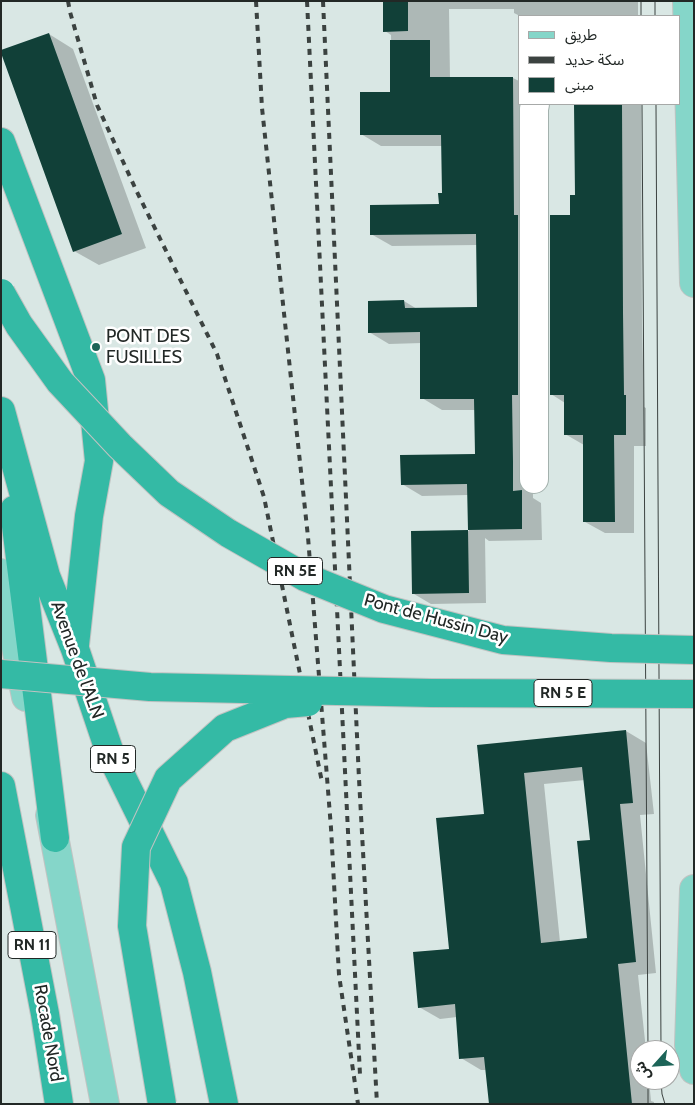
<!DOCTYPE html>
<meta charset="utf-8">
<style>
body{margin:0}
#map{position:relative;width:695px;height:1105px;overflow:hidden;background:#d9e7e4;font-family:Cabin,"Noto Sans Arabic",sans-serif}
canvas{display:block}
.frame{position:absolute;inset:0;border:2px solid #222826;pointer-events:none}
.legend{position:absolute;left:518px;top:15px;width:162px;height:90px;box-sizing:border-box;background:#fff;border:1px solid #a7a9a8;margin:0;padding:6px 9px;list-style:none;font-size:15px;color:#222826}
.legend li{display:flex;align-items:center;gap:10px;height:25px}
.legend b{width:25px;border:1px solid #a7a9a8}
.north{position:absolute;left:630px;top:1040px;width:50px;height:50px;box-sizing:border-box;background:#fff;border:1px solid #a7a9a8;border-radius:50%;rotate:244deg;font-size:14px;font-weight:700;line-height:20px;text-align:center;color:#222826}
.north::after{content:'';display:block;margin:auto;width:18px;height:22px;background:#1c6458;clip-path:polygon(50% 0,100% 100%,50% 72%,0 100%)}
</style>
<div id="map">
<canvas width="695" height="1105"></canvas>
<div class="frame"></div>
<ul class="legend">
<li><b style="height:6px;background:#85d6c9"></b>طريق</li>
<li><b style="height:6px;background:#3b4240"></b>سكة حديد</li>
<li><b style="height:14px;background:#114038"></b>مبنى</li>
</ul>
<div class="north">ش</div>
</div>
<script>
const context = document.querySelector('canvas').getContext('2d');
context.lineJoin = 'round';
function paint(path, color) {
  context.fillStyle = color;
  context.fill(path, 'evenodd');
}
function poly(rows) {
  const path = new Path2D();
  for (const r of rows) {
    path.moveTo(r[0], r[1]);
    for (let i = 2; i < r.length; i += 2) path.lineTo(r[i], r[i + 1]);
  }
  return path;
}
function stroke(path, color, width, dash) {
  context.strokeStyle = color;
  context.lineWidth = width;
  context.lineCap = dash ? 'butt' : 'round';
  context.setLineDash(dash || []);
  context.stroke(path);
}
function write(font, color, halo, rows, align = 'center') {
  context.font = font + ' Cabin,sans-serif';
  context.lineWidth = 5;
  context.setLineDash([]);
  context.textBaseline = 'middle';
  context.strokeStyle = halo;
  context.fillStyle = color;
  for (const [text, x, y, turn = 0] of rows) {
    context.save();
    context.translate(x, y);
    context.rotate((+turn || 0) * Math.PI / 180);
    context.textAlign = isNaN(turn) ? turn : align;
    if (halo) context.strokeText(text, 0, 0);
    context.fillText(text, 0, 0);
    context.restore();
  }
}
const shadow = poly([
 [384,1,638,1,638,16,520,16,514,13,514,9,449,9,450,78,513,78,519,81,519,104,533,104,532,406,533,498,541,503,542,540,489,541,485,538,486,603,431,604,414,594,413,532,469,531,468,495,422,496,402,484,477,455,476,410,442,410,422,398,422,343,389,344,369,332,369,302,404,301,417,309,478,308,477,245,392,246,371,234,440,206,443,194,443,146,381,146,361,134,392,93,391,35,385,31],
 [49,34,73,49,146,248,99,265,74,251],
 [575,104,641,104,642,324,644,407,646,408,646,446,634,446,634,533,605,533,585,522,584,445,565,434,565,403,551,394,571,216,576,197],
 [626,731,646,743,654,814,640,815,656,973,638,975,646,1050,640,1050,640,1080,649,1080,651,1101,654,1102,654,1104,487,1104,490,1103,486,1070,481,1070,461,1058,457,1017,440,1019,419,1007,451,950,486,815,479,746],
 [585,780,591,841,588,939,560,942,544,784]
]);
const building = poly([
 [383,1,408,1,408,31,383,32],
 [49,33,122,234,73,252,1,53,1,50],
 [390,40,430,40,430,77,513,77,514,215,518,215,518,395,512,395,513,462,513,491,522,490,522,529,468,530,467,484,401,485,400,455,475,454,474,399,420,399,420,332,368,333,368,301,404,300,405,308,477,307,476,234,370,235,370,205,439,204,438,193,442,193,441,135,360,135,360,92,390,92],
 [574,104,622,104,623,312,624,395,626,395,626,435,614,435,615,522,583,522,583,435,564,435,564,395,550,395,550,215,570,215,570,195,575,195],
 [468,530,469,593,412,594,411,531],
 [626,730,633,803,620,804,636,962,618,964,632,1104,489,1104,484,1057,459,1059,455,1004,418,1008,413,952,449,949,436,818,484,814,477,745],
 [582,767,590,840,577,841,587,938,541,943,524,773]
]);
const minor = poly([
 [534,479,534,109,535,104]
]);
const major = poly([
 [687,1,694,283],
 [1,573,26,697],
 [50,815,105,1104],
 [694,889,689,1045,694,1070]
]);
const highway = poly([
 [1,142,91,380,99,461,89,516,75,645],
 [1,411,46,576,75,649,110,753,174,883,197,972,224,1104],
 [14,510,55,838],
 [1,786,45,1014,59,1104]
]);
const tram = poly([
 [641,1,641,16],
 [655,1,655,16],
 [642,104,648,1050],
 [656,104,661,1050],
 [648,1080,648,1104],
 [661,1080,662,1094,665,1104]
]);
const rail = poly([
 [68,1,70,12,97,105,137,192,217,354,264,497,322,782],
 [256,1,262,108,308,537,331,828,339,975,358,1104],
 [307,1,360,1075],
 [323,1,359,779,377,1104]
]);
const highwayBridge = poly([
 [1,293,19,325,60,382,120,446,169,493,228,533,305,577,384,609,503,640,611,648,694,650],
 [1,674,150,687,431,693,694,694],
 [162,1104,132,926,136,847,168,779,225,728,285,704,308,702]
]);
const markers = [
 [96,347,5,"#1c6458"]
];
const shields = [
 [295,571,55],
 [563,693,58],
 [113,759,45],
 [32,945,48]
];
const shieldNames = [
 ["RN 5E",295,571],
 ["RN 5 E",563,693],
 ["RN 5",113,759],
 ["RN 11",32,945]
];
const poiNames = [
 ["PONT DES",106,337],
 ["FUSILLES",106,358]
];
const streetNames = [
 ["Pont de Hussin Day",436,619,15],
 ["Avenue de l'ALN",77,660,70],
 ["Rocade Nord",48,1033,80]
];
paint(shadow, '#0003');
paint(building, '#114038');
stroke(minor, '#a3b1ad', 30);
stroke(major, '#c1c3c2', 30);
stroke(highway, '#c1c3c2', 30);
stroke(minor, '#fff', 28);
stroke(major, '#85d6c9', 28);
stroke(highway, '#34baa5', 28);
stroke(tram, '#3b4240', 1);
stroke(rail, '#3b4240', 4, [6, 6]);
stroke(highwayBridge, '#c1c3c2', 30, []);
stroke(highwayBridge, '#34baa5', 28);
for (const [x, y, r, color] of markers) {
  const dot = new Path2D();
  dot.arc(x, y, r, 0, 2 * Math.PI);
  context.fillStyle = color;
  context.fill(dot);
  stroke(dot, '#fff', 2);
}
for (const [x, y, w] of shields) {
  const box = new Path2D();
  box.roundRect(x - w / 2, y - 13.5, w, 27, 4);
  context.fillStyle = '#fff';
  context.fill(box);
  stroke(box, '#222826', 1);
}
write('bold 16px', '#222826', null, shieldNames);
write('18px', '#222826', '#fff', poiNames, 'left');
write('18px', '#222826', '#fff', streetNames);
</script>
